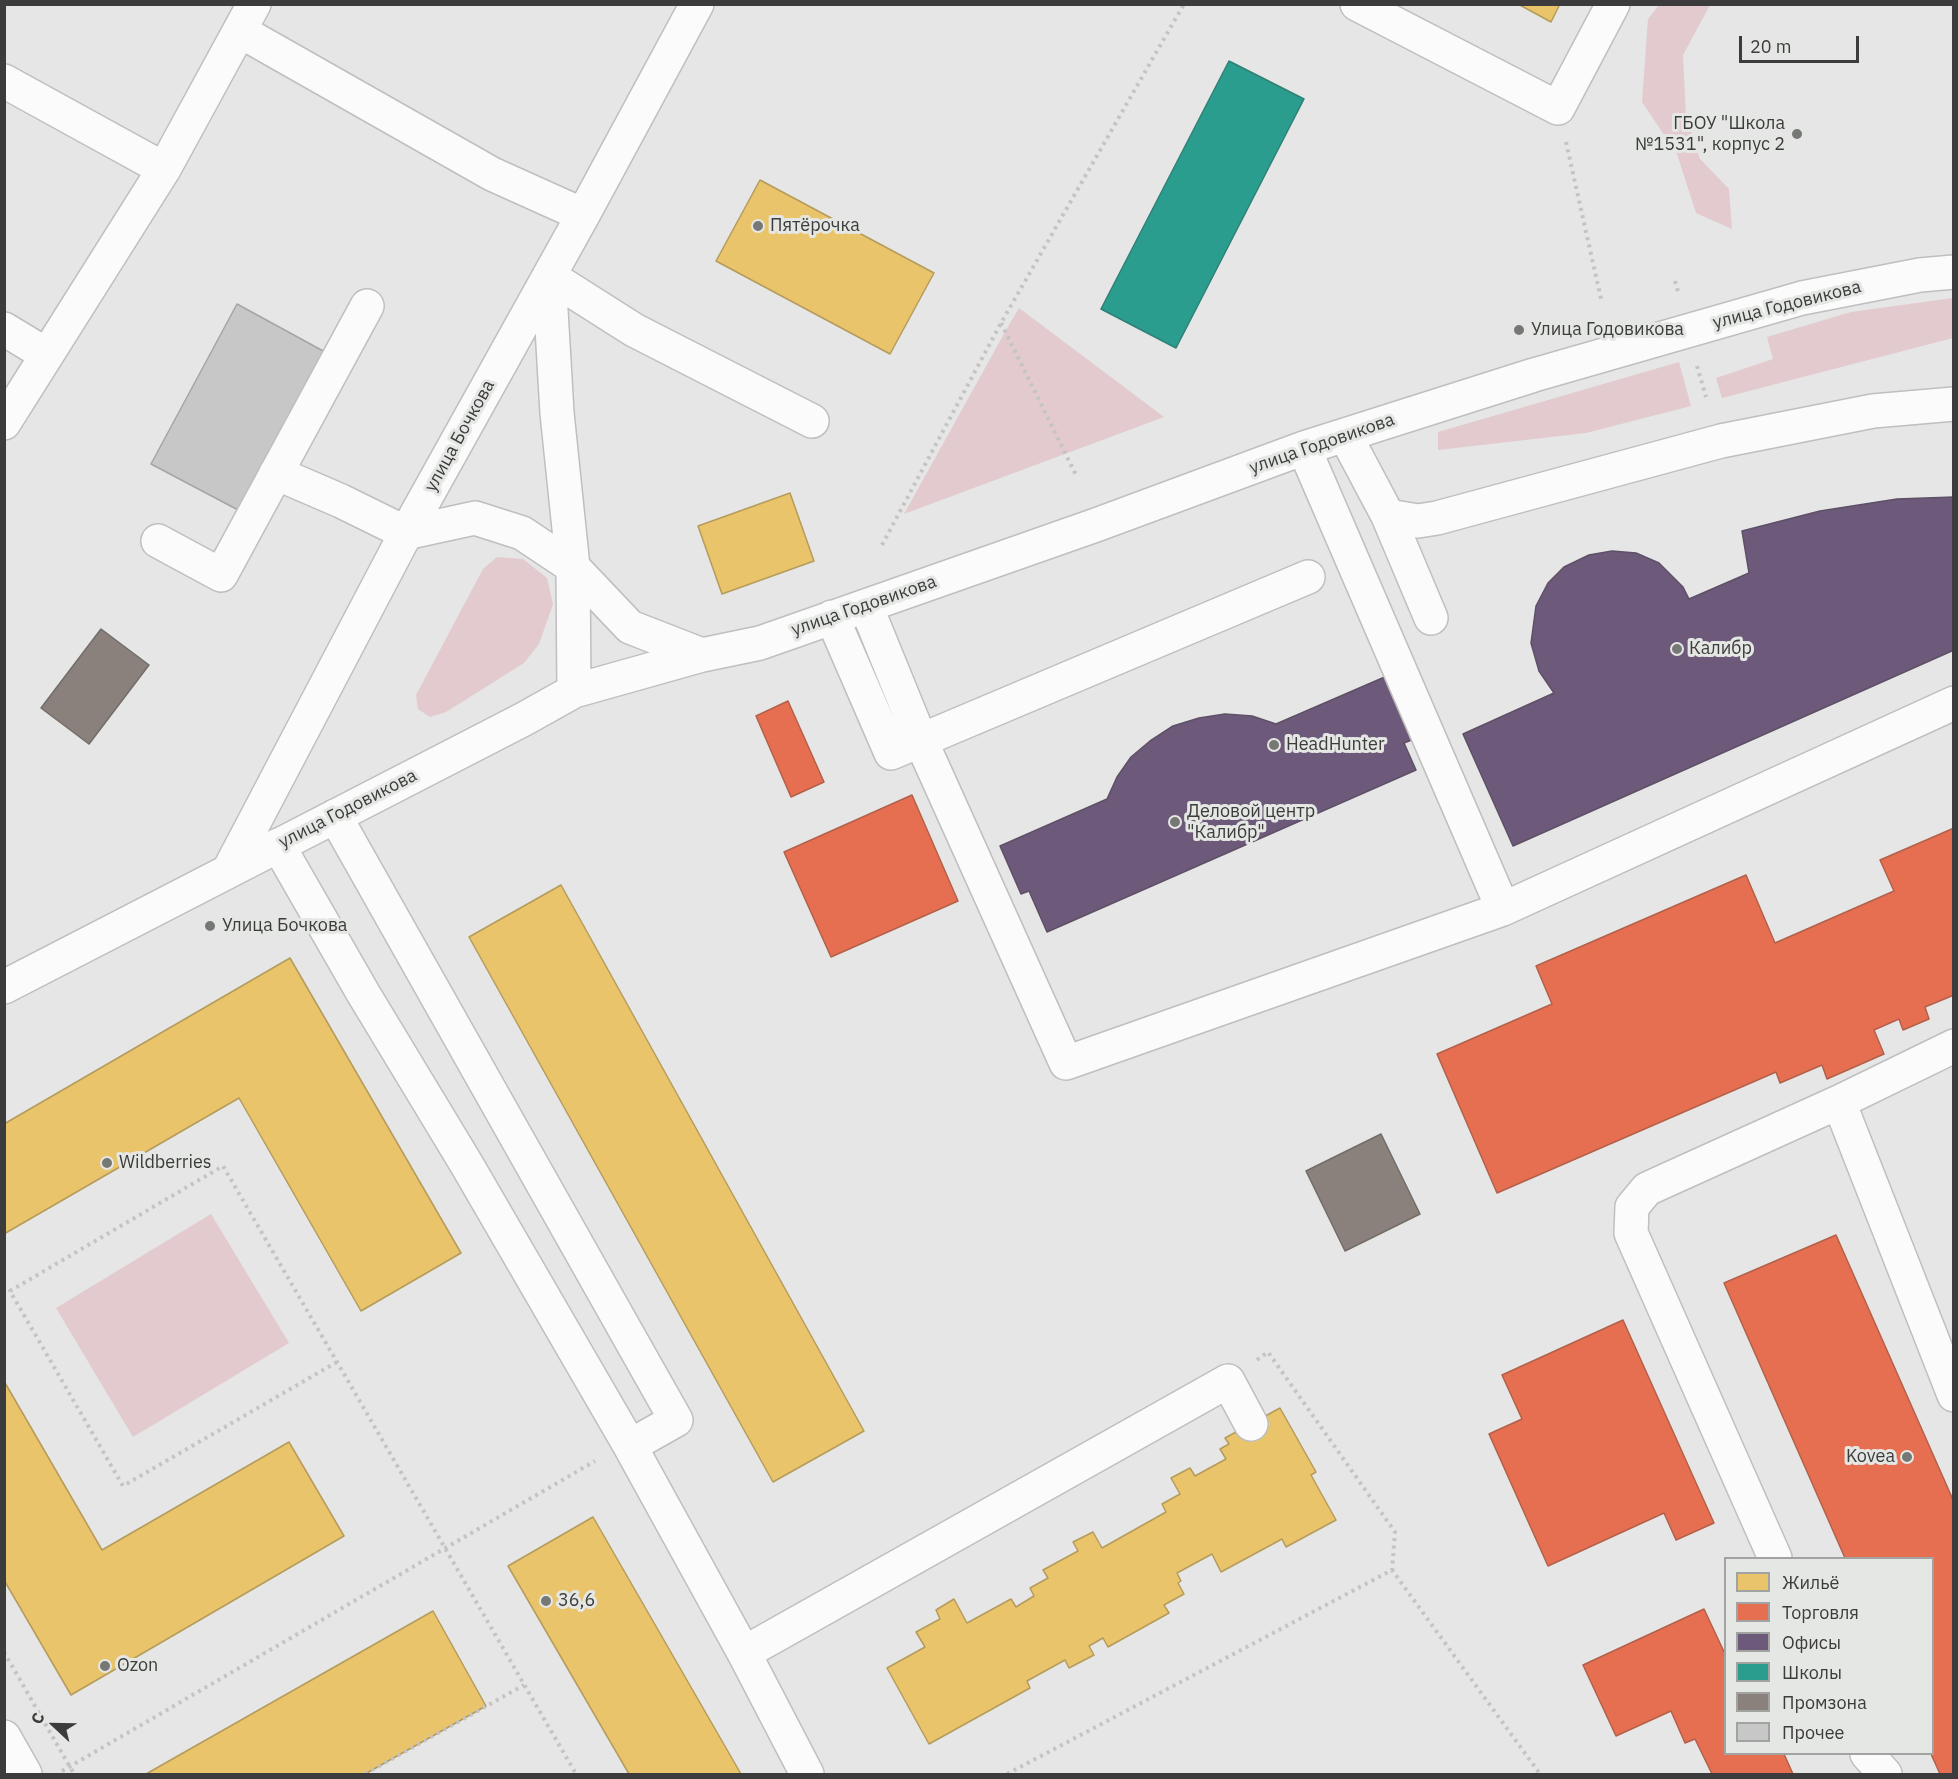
<!DOCTYPE html>
<meta charset="utf-8">
<style>
body{margin:0}
#map{position:relative;width:1958px;height:1779px;overflow:hidden;background:#e5e6e5;font-family:"IBM Plex Sans",sans-serif}
canvas{display:block}
.frame{position:absolute;inset:0;border:6px solid #3b3c3b;pointer-events:none}
.legend{position:absolute;left:1724px;top:1557px;width:210px;height:198px;box-sizing:border-box;background:#e5e7e4;border:2px solid #a1a3a0;margin:0;padding:8px 10px;list-style:none;font-size:18px;color:#3b3c3b}
.legend li{display:flex;align-items:center;gap:12px;height:30px}
.legend b{width:30px;border:2px solid #a1a3a0}
.north{position:absolute;left:24px;top:1695px;width:60px;height:60px;-webkit-text-stroke:4px #e5e7e4;paint-order:stroke;rotate:292deg;font-size:16px;font-weight:700;line-height:24px;text-align:center;color:#3b3c3b}
.north::after{content:'';display:block;margin:auto;width:21px;height:27px;background:#3b3c3b;clip-path:polygon(50% 0,100% 100%,50% 72%,0 100%)}
.scale{position:absolute;left:1739px;top:36px;width:120px;height:27px;box-sizing:border-box;border:3px solid #3b3c3b;border-top:0;padding-left:8px;font-size:18px;line-height:21px;white-space:nowrap;color:#3b3c3b;-webkit-text-stroke:4px #e5e7e4;paint-order:stroke}
</style>
<div id="map">
<canvas width="1958" height="1779"></canvas>
<div class="frame"></div>
<ul class="legend">
<li><b style="height:16px;background:#e9c46a"></b>Жильё</li>
<li><b style="height:16px;background:#e76f51"></b>Торговля</li>
<li><b style="height:16px;background:#6d597a"></b>Офисы</li>
<li><b style="height:16px;background:#2a9d8f"></b>Школы</li>
<li><b style="height:16px;background:#8a817c"></b>Промзона</li>
<li><b style="height:16px;background:#c6c7c6"></b>Прочее</li>
</ul>
<div class="north">С</div>
<div class="scale">20 m</div>
</div>
<script>
const context = document.querySelector('canvas').getContext('2d');
context.lineJoin = 'round';
function paint(path, color) {
  context.fillStyle = color;
  context.fill(path, 'evenodd');
}
function poly(rows) {
  const path = new Path2D();
  for (const r of rows) {
    path.moveTo(r[0], r[1]);
    for (let i = 2; i < r.length; i += 2) path.lineTo(r[i], r[i + 1]);
  }
  return path;
}
function stroke(path, color, width, dash) {
  context.strokeStyle = color;
  context.lineWidth = width;
  context.lineCap = dash ? 'butt' : 'round';
  context.setLineDash(dash || []);
  context.stroke(path);
}
function write(font, color, halo, rows, align = 'center') {
  context.font = font + ' "IBM Plex Sans",sans-serif';
  context.lineWidth = 6;
  context.setLineDash([]);
  context.textBaseline = 'middle';
  context.strokeStyle = halo;
  context.fillStyle = color;
  for (const [text, x, y, turn = 0] of rows) {
    context.save();
    context.translate(x, y);
    context.rotate((+turn || 0) * Math.PI / 180);
    context.textAlign = isNaN(turn) ? turn : align;
    if (halo) context.strokeText(text, 0, 0);
    context.fillText(text, 0, 0);
    context.restore();
  }
}
const green = poly([
 [1659,5,1710,5,1683,55,1686,117,1700,159,1729,189,1732,229,1696,213,1677,154,1642,102,1648,19],
 [1953,298,1953,338,1722,398,1716,378,1773,359,1767,337,1851,312],
 [1019,308,1164,417,904,514,1005,332],
 [1679,362,1691,406,1586,433,1438,450,1438,432],
 [497,557,523,559,547,578,553,604,539,644,524,663,446,712,430,717,418,709,416,695,483,569],
 [211,1214,289,1343,133,1437,56,1308]
]);
const homes = poly([
 [1518,4,1560,4,1551,22,1518,4],
 [760,180,934,273,890,354,716,261,760,180],
 [790,493,814,561,722,594,698,526,790,493],
 [561,885,864,1431,773,1482,469,937,561,885],
 [290,958,461,1253,361,1311,239,1098,4,1234,4,1124,290,958],
 [4,1381,102,1550,289,1442,344,1536,71,1695,4,1580,4,1381],
 [1280,1408,1316,1472,1311,1475,1336,1520,1286,1547,1282,1539,1221,1572,1212,1554,1177,1573,1181,1581,1178,1583,1184,1594,1164,1605,1169,1613,1108,1647,1103,1638,1089,1646,1094,1655,1069,1668,1065,1660,1027,1681,1030,1688,929,1744,887,1668,925,1647,916,1632,940,1619,936,1610,954,1599,967,1623,1011,1599,1016,1607,1034,1596,1030,1588,1048,1578,1043,1570,1078,1551,1073,1542,1093,1532,1102,1548,1166,1512,1162,1504,1180,1494,1171,1478,1190,1468,1195,1476,1226,1459,1220,1449,1229,1444,1225,1438,1280,1408],
 [593,1517,741,1774,629,1774,508,1566,593,1517],
 [433,1611,486,1706,365,1774,146,1774,433,1611]
]);
const shops = poly([
 [788,701,824,782,791,797,756,716,788,701],
 [912,795,958,901,831,957,784,852,912,795],
 [1954,828,1954,995,1925,1007,1929,1019,1903,1030,1899,1019,1874,1030,1884,1054,1827,1079,1822,1065,1780,1083,1776,1072,1497,1193,1437,1054,1552,1004,1536,966,1746,875,1775,943,1894,891,1880,860,1954,828],
 [1836,1235,1954,1502,1954,1774,1940,1774,1931,1754,1932,1754,1932,1558,1845,1558,1724,1283,1836,1235],
 [1623,1320,1714,1523,1676,1540,1664,1513,1548,1566,1489,1434,1522,1419,1502,1375,1623,1320],
 [1704,1609,1726,1656,1726,1754,1784,1754,1793,1774,1712,1774,1695,1739,1685,1743,1671,1711,1616,1736,1583,1665,1704,1609]
]);
const offices = poly([
 [1954,497,1954,650,1513,846,1463,734,1554,693,1539,671,1531,643,1536,606,1548,583,1564,567,1589,555,1612,551,1636,553,1659,563,1683,587,1689,599,1749,573,1742,531,1820,511,1897,499,1954,497],
 [1387,676,1414,739,1404,743,1416,770,1047,932,1029,891,1021,894,1000,846,1107,799,1117,777,1131,757,1150,741,1173,726,1199,718,1225,714,1252,716,1276,724,1387,676]
]);
const schools = poly([
 [1229,61,1304,99,1176,348,1101,309,1229,61]
]);
const industry = poly([
 [101,629,149,665,89,744,41,708,101,629],
 [1381,1134,1420,1214,1345,1251,1306,1171,1381,1134]
]);
const building = poly([
 [237,304,325,352,240,511,151,464,237,304]
]);
const path = poly([
 [1566,142,1601,299],
 [1675,281,1679,295],
 [1001,323,1076,475],
 [1697,366,1706,397],
 [882,545,1001,323,1184,4],
 [1257,1360,1268,1352,1395,1532,1392,1570],
 [337,1362,123,1486,10,1291,223,1166,337,1362,445,1548,576,1774],
 [4,1652,74,1774],
 [62,1771,595,1461],
 [365,1774,524,1685],
 [1007,1774,1392,1570,1540,1774]
]);
const minor = poly([
 [1357,4,1558,108,1613,4],
 [240,31,492,174,583,215],
 [4,81,164,169],
 [549,276,557,413,573,567,630,627,702,655],
 [549,276,634,330,812,421],
 [4,329,47,355],
 [4,423,164,169,254,4],
 [1345,435,1388,516,1431,618],
 [1304,448,1503,909],
 [276,473,341,501,406,533,475,518,522,533,573,567,574,691],
 [1388,516,1418,521,1437,518,1721,441,1873,411,1954,404],
 [158,541,221,575,367,306],
 [866,606,921,741,1066,1063,1503,909,1954,703],
 [832,617,891,753,1308,577],
 [335,816,676,1420,630,1446],
 [278,845,363,993,467,1165,630,1446,744,1653,807,1774],
 [229,870,406,533,583,215,697,4],
 [4,987,524,719,574,691,702,655,760,643,1096,525,1304,448,1534,375,1802,298,1920,275,1954,272],
 [1839,1102,1954,1395],
 [1775,1558,1631,1233,1632,1207,1647,1189,1839,1102,1954,1046],
 [744,1653,1228,1381,1251,1424],
 [4,1737,25,1774],
 [1867,1754,1885,1774]
]);
const markers = [
 [1797,134,6,"#767876"],
 [758,226,6,"#767876"],
 [1519,330,6,"#767876"],
 [1677,649,6,"#767876"],
 [1274,745,6,"#767876"],
 [1175,822,6,"#767876"],
 [210,926,6,"#767876"],
 [107,1163,6,"#767876"],
 [1907,1457,6,"#767876"],
 [546,1601,6,"#767876"],
 [105,1666,6,"#767876"]
];
const poiNames = [
 ["ГБОУ \"Школа",1785,124,"right"],
 ["№1531\", корпус 2",1785,145,"right"],
 ["Пятёрочка",770,226],
 ["Улица Годовикова",1531,330],
 ["Калибр",1689,649],
 ["HeadHunter",1286,745],
 ["Деловой центр",1187,812],
 ["\"Калибр\"",1187,833],
 ["Улица Бочкова",222,926],
 ["Wildberries",119,1163],
 ["Kovea",1895,1457,"right"],
 ["36,6",558,1601],
 ["Ozon",117,1666]
];
const streetNames = [
 ["улица Годовикова",1787,305,-14],
 ["улица Бочкова",460,436,-61],
 ["улица Годовикова",1322,444,-19],
 ["улица Годовикова",864,606,-19],
 ["улица Годовикова",348,809,-27]
];
paint(green, '#e3cace');
paint(homes, '#e9c46a');
stroke(homes, '#b59b5c', 1.5);
paint(shops, '#e76f51');
stroke(shops, '#b3604a', 1.5);
paint(offices, '#6d597a');
stroke(offices, '#5e5067', 1.5);
paint(schools, '#2a9d8f');
stroke(schools, '#2f8076', 1.5);
paint(industry, '#8a817c');
stroke(industry, '#726c68', 1.5);
paint(building, '#c6c7c6');
stroke(building, '#a4a5a4', 1.5);
stroke(minor, '#bebfbe', 36);
stroke(path, '#c4c4c3', 4, [3, 4.5]);
stroke(minor, '#fbfbfb', 33);
for (const [x, y, r, color] of markers) {
  const dot = new Path2D();
  dot.arc(x, y, r, 0, 2 * Math.PI);
  context.fillStyle = color;
  context.fill(dot);
  stroke(dot, '#e5e7e4', 2);
}
write('18px', '#3b3c3b', '#e5e7e4', poiNames, 'left');
write('18px', '#3b3c3b', '#e5e7e4', streetNames);
</script>
